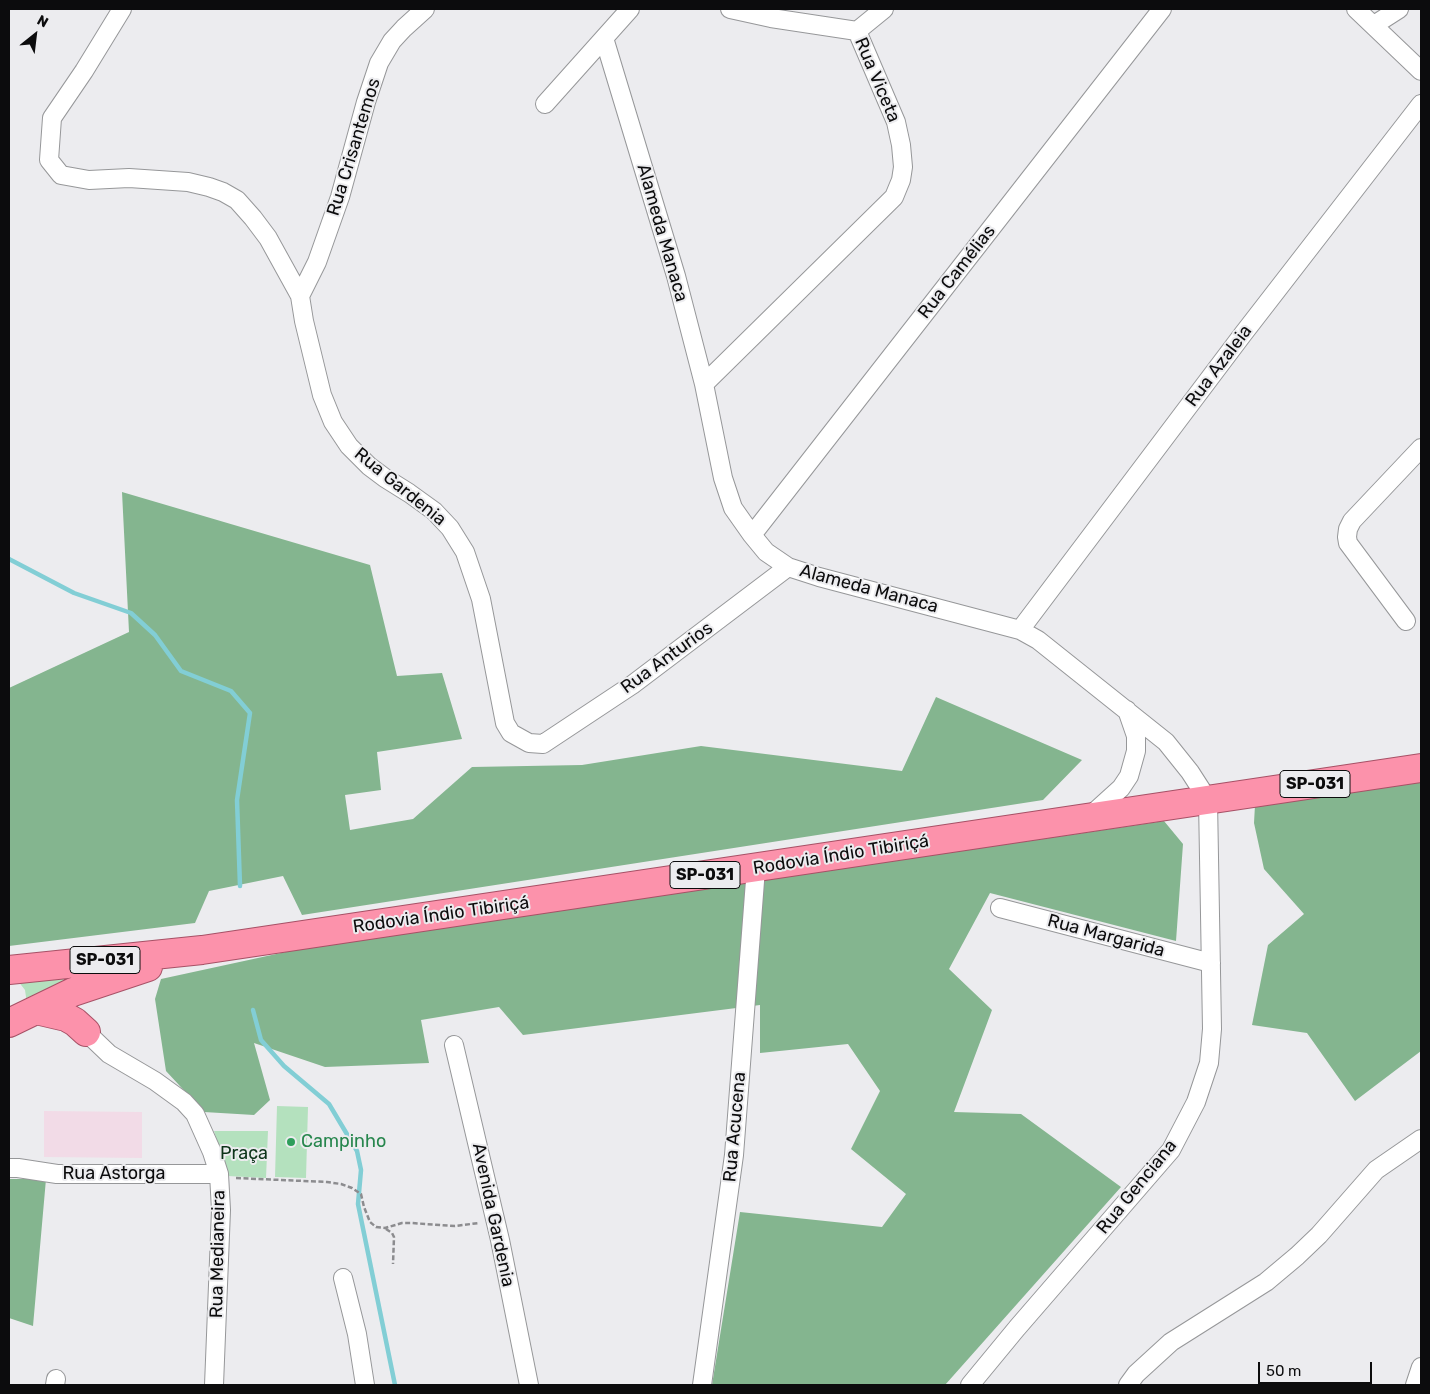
<!DOCTYPE html>
<meta charset="utf-8">
<style>
body{margin:0}
#map{position:relative;width:1430px;height:1394px;overflow:hidden;background:#ececef;font-family:Rubik,sans-serif}
canvas{display:block}
.frame{position:absolute;inset:0;border:10px solid #0c0c0d;pointer-events:none}
.north{position:absolute;left:10px;top:10px;width:50px;height:50px;-webkit-text-stroke:4px #ececef;paint-order:stroke;rotate:29deg;font-size:14px;font-weight:700;line-height:20px;text-align:center;color:#0c0c0d}
.north::after{content:'';display:block;margin:auto;width:18px;height:22px;background:#0c0c0d;clip-path:polygon(50% 0,100% 100%,50% 72%,0 100%)}
.scale{position:absolute;left:1258px;top:1362px;width:114px;height:22px;box-sizing:border-box;border:2px solid #0c0c0d;border-top:0;padding-left:6px;font-size:15px;line-height:18px;white-space:nowrap;color:#0c0c0d;-webkit-text-stroke:4px #ececef;paint-order:stroke}
</style>
<div id="map">
<canvas width="1430" height="1394"></canvas>
<div class="frame"></div>
<div class="north">N</div>
<div class="scale">50 m</div>
</div>
<script>
const context = document.querySelector('canvas').getContext('2d');
context.lineJoin = 'round';
function paint(path, color) {
  context.fillStyle = color;
  context.fill(path, 'evenodd');
}
function poly(rows) {
  const path = new Path2D();
  for (const r of rows) {
    path.moveTo(r[0], r[1]);
    for (let i = 2; i < r.length; i += 2) path.lineTo(r[i], r[i + 1]);
  }
  return path;
}
function stroke(path, color, width, dash) {
  context.strokeStyle = color;
  context.lineWidth = width;
  context.lineCap = dash ? 'butt' : 'round';
  context.setLineDash(dash || []);
  context.stroke(path);
}
function write(font, color, halo, rows, align = 'center') {
  context.font = font + ' Rubik,sans-serif';
  context.lineWidth = 4;
  context.setLineDash([]);
  context.textBaseline = 'middle';
  context.strokeStyle = halo;
  context.fillStyle = color;
  for (const [text, x, y, turn = 0] of rows) {
    context.save();
    context.translate(x, y);
    context.rotate((+turn || 0) * Math.PI / 180);
    context.textAlign = isNaN(turn) ? turn : align;
    if (halo) context.strokeText(text, 0, 0);
    context.fillText(text, 0, 0);
    context.restore();
  }
}
const education = poly([
 [44,1111,142,1112,142,1158,44,1157]
]);
const green = poly([
 [147,959,27,1004,25,990,18,981],
 [277,1106,308,1107,306,1178,275,1177],
 [214,1131,268,1131,266,1178,228,1176]
]);
const forest = poly([
 [122,492,370,565,397,676,442,673,462,739,377,752,381,790,345,795,350,830,413,819,472,767,582,765,701,746,902,771,936,697,1082,760,1043,800,302,915,283,876,209,891,195,923,9,946,9,688,129,632],
 [1421,781,1421,1051,1355,1101,1307,1033,1252,1025,1268,945,1304,914,1264,869,1254,823,1255,805],
 [1164,821,1183,844,1176,941,990,893,949,969,992,1010,954,1112,1021,1114,1121,1187,945,1385,712,1385,740,1212,882,1227,906,1194,851,1149,880,1091,848,1044,760,1053,760,1005,523,1035,499,1007,421,1020,429,1063,325,1067,254,1043,270,1100,254,1115,204,1112,166,1071,155,999,161,979,304,948],
 [9,1179,46,1179,33,1326,9,1318]
]);
const stream = poly([
 [9,559,74,593,131,613,155,635,181,671,231,691,250,713,237,800,240,886],
 [253,1010,261,1040,284,1066,329,1104,357,1151,361,1170,358,1204,395,1385]
]);
const path = poly([
 [236,1178,327,1182,341,1184,352,1188,361,1194,364,1207,370,1222,376,1227,385,1228,402,1223,411,1223,455,1226,479,1223],
 [386,1229,392,1233,394,1237,393,1264]
]);
const minor = poly([
 [122,9,84,71,52,118,49,160,61,175,89,180,129,178,188,182,209,187,223,192,237,200,253,218,268,238,300,296,304,321,322,395,333,422,349,446,369,466,385,478,409,493,434,511,450,528,465,552,481,599,505,723,511,733,529,743,543,744,632,685,788,567],
 [1356,9,1421,71],
 [1374,25,1399,9],
 [857,31,884,9],
 [604,38,676,276,704,384,723,478,733,508,752,535,766,552,788,567,819,577,1001,625,1020,630,1038,640,1166,742,1190,772,1208,800,1212,1029,1209,1063,1196,1102,1171,1150,1017,1328,970,1385],
 [545,104,630,9],
 [300,296,317,262,340,197,366,102,379,63,392,41,404,28,425,9],
 [704,384,894,197,901,180,903,167,901,145,896,122,857,31,771,18,730,9],
 [752,535,1162,9],
 [1406,621,1348,543,1347,537,1348,529,1352,521,1421,448],
 [1020,630,1243,334,1421,104],
 [1089,817,1121,788,1129,776,1136,751,1136,736,1127,710],
 [1000,908,1211,963],
 [86,1032,109,1054,155,1081,184,1102,195,1114,212,1152,219,1174,221,1210,214,1385],
 [454,1045,500,1240,529,1385],
 [9,1168,18,1168,57,1174,219,1174],
 [343,1278,357,1334,365,1385],
 [55,1385,56,1379],
 [702,1385,734,1155,756,868],
 [1128,1385,1136,1374,1171,1342,1266,1282,1297,1256,1319,1235,1376,1170,1421,1139],
 [1415,1385,1421,1367]
]);
const trunk = poly([
 [9,970,202,950,1421,768],
 [36,1010,66,1017,75,1022,86,1032],
 [9,1023,73,992,148,967]
]);
const markers = [
 [291,1142,5,"#2e9e5b"]
];
const shields = [
 [1315,784,70],
 [705,875,70],
 [105,960,70]
];
const shieldNames = [
 ["SP-031",1315,784],
 ["SP-031",705,875],
 ["SP-031",105,960]
];
const streetNames = [
 ["Rua Viceta",877,80,67],
 ["Rua Crisantemos",354,147,-73],
 ["Alameda Manaca",662,233,74],
 ["Rua Camélias",957,272,-52],
 ["Rua Azaleia",1219,366,-53],
 ["Rua Gardenia",400,487,39],
 ["Alameda Manaca",869,589,15],
 ["Rua Anturios",667,658,-36],
 ["Rodovia Índio Tibiriçá",841,855,-9],
 ["Rodovia Índio Tibiriçá",441,915,-8],
 ["Rua Margarida",1106,936,15],
 ["Rua Acucena",735,1127,-85],
 ["Rua Astorga",114,1174],
 ["Rua Genciana",1137,1187,-51],
 ["Avenida Gardenia",493,1215,78],
 ["Rua Medianeira",218,1254,-89]
];
const leisureNames = [
 ["Campinho",301,1142]
];
const parkNames = [
 ["Praça",244,1154]
];
paint(education, '#f2dbe7');
paint(green, '#b4e1be');
paint(forest, '#84b58f');
stroke(stream, '#82ced5', 4.5);
stroke(minor, '#969799', 20);
stroke(trunk, '#a75166', 30);
stroke(path, '#8c8c8f', 2.5, [5, 2.5]);
stroke(minor, '#fff', 18);
stroke(trunk, '#fc92ab', 28);
for (const [x, y, r, color] of markers) {
  const dot = new Path2D();
  dot.arc(x, y, r, 0, 2 * Math.PI);
  context.fillStyle = color;
  context.fill(dot);
  stroke(dot, '#ececef', 2);
}
for (const [x, y, w] of shields) {
  const box = new Path2D();
  box.roundRect(x - w / 2, y - 13.5, w, 27, 4);
  context.fillStyle = '#ececef';
  context.fill(box);
  stroke(box, '#0c0c0d', 1);
}
write('bold 16px', '#0c0c0d', null, shieldNames);
write('18px', '#0c0c0d', '#ececef', streetNames);
write('18px', '#27864d', '#ececef', leisureNames, 'left');
write('18px', '#0c3319', '#ececef', parkNames);
</script>
